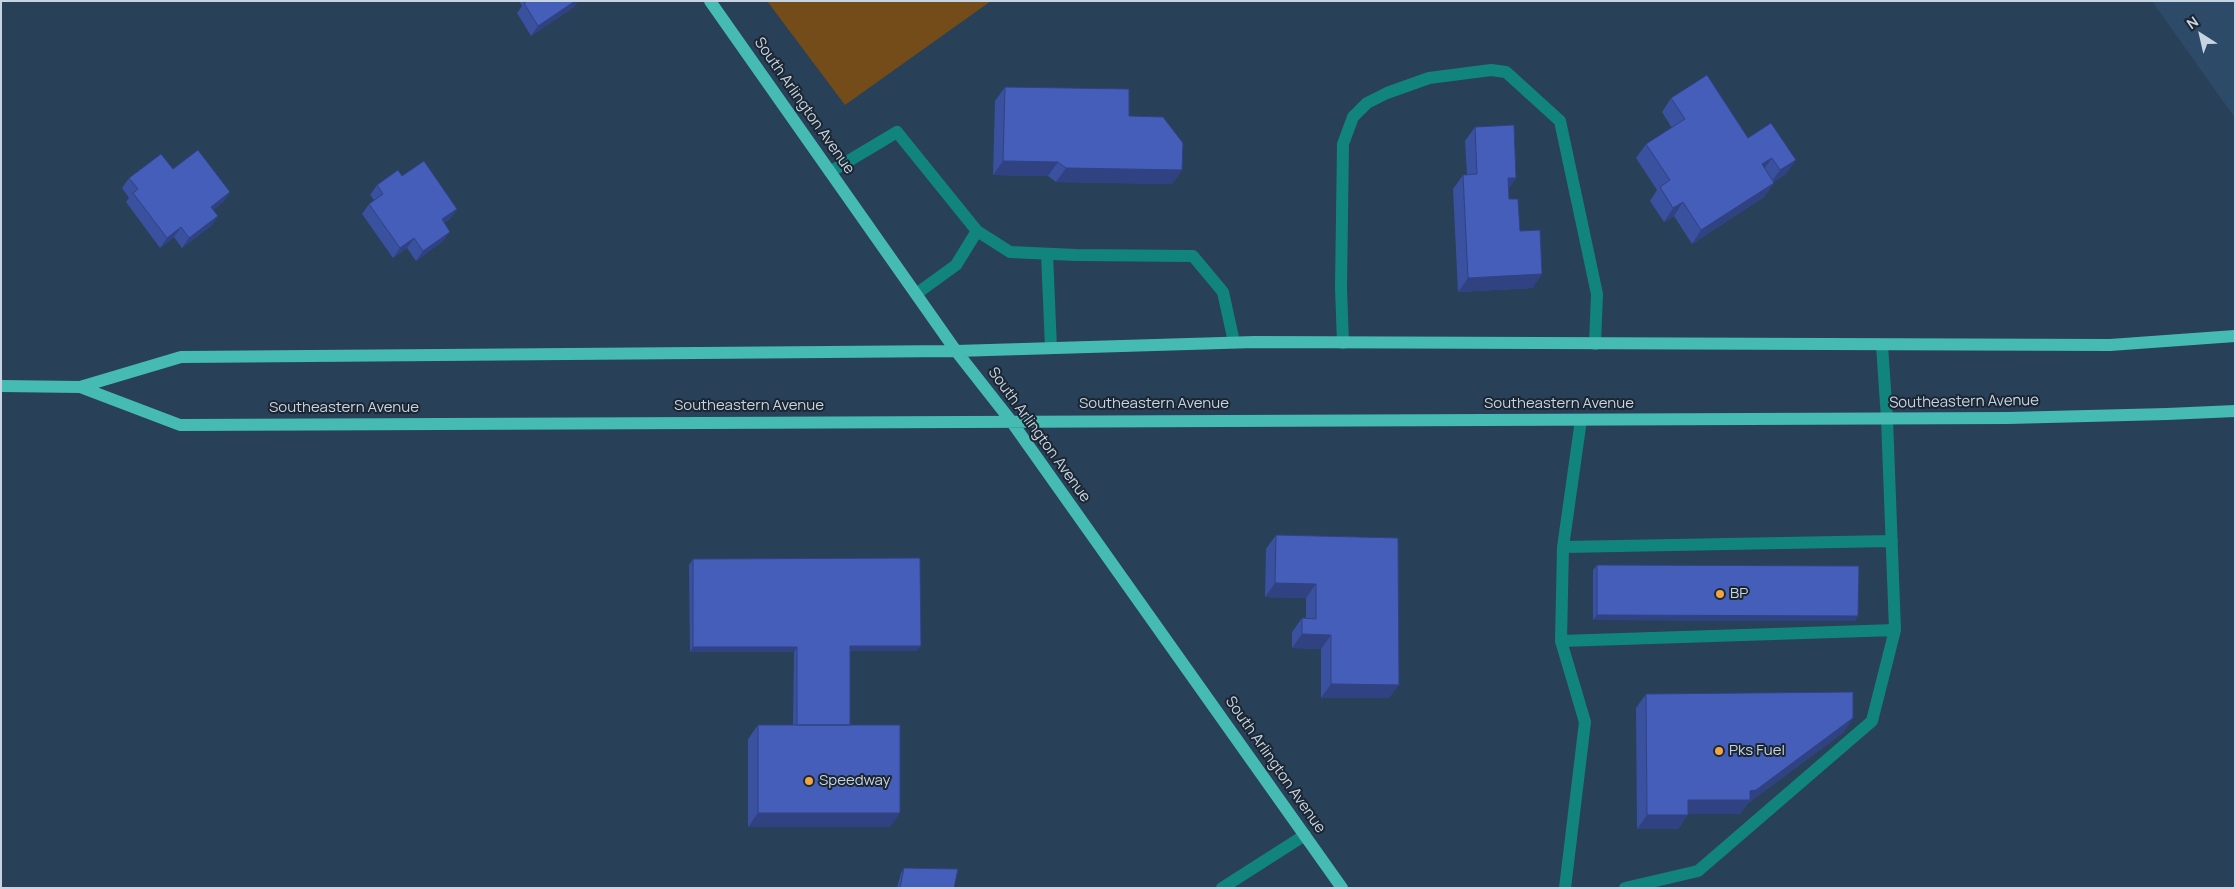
<!DOCTYPE html>
<style>
body{margin:0}
#map{position:relative;width:2236px;height:889px;overflow:hidden;background:#284058;font-family:Manrope,sans-serif}
canvas{display:block}
.frame{position:absolute;inset:0;border:2px solid #c6d4e3;pointer-events:none}
.north{position:absolute;left:2176px;top:10px;width:50px;height:50px;-webkit-text-stroke:4px #1b2631;paint-order:stroke;rotate:325deg;font-size:14px;font-weight:700;line-height:20px;text-align:center;color:#c6d4e3}
.north::after{content:'';display:block;margin:auto;width:18px;height:22px;background:#c6d4e3;clip-path:polygon(50% 0,100% 100%,50% 72%,0 100%)}
</style>
<div id="map">
<canvas width="2236" height="889"></canvas>
<div class="frame"></div>
<div class="north">N</div>
</div>
<script>
const context = document.querySelector('canvas').getContext('2d');
context.lineJoin = 'round';
function paint(path, color) {
  context.fillStyle = color;
  context.fill(path, 'evenodd');
}
function poly(rows) {
  const path = new Path2D();
  for (const r of rows) {
    path.moveTo(r[0], r[1]);
    for (let i = 2; i < r.length; i += 2) path.lineTo(r[i], r[i + 1]);
  }
  return path;
}
function stroke(path, color, width, dash) {
  context.strokeStyle = color;
  context.lineWidth = width;
  context.lineCap = dash ? 'butt' : 'round';
  context.setLineDash(dash || []);
  context.stroke(path);
}
function write(font, color, halo, rows, align = 'center') {
  context.font = font + ' Manrope,sans-serif';
  context.lineWidth = 4;
  context.setLineDash([]);
  context.textBaseline = 'middle';
  context.strokeStyle = halo;
  context.fillStyle = color;
  for (const [text, x, y, turn = 0] of rows) {
    context.save();
    context.translate(x, y);
    context.rotate((+turn || 0) * Math.PI / 180);
    context.textAlign = isNaN(turn) ? turn : align;
    if (halo) context.strokeText(text, 0, 0);
    context.fillText(text, 0, 0);
    context.restore();
  }
}
const built = poly([
 [2152,1,2235,1,2235,118]
]);
const green = poly([
 [767,1,991,1,845,105]
]);
const minor = poly([
 [830,172,897,132,977,231,1010,252,1076,255,1193,256,1223,292,1234,342],
 [1047,254,1051,348],
 [916,294,956,265,977,231],
 [1343,343,1341,288,1343,144,1353,117,1367,103,1387,93,1429,78,1491,70,1506,72,1560,121,1597,294,1595,344],
 [1581,420,1563,547,1561,641,1895,630,1887,419,1882,345],
 [1563,547,1892,541],
 [1561,641,1585,722,1565,888],
 [1222,888,1305,835],
 [1625,888,1698,871,1872,721,1895,630]
]);
const major = poly([
 [710,1,956,351,1011,421,1342,888],
 [1,386,80,387,181,357,956,351,1255,342,2110,345,2235,336],
 [80,387,180,425,2008,418,2167,414,2235,411]
]);
const wall = poly([
 [519,1,578,1,574,7,531,36,517,13,522,6],
 [1005,87,1129,116,1182,170,1172,184,1056,182,1048,176,993,175,995,101],
 [1671,98,1748,138,1771,123,1786,174,1773,182,1774,183,1764,197,1692,244,1674,216,1664,222,1650,201,1657,190,1636,158,1646,144,1672,128,1662,112],
 [1475,127,1516,178,1508,189,1509,199,1520,231,1533,288,1458,292,1453,189,1463,175,1467,175,1465,141],
 [173,169,230,192,223,202,213,210,218,216,211,226,182,248,174,237,160,248,126,202,129,198,122,188,129,178],
 [402,176,457,209,450,219,444,223,443,241,416,261,407,248,393,258,362,214,369,204,374,200,370,195,377,185],
 [1276,535,1398,538,1389,698,1321,698,1321,649,1292,648,1292,632,1302,618,1306,618,1306,598,1265,597,1266,549],
 [693,559,917,651,850,651,850,725,890,827,748,827,748,739,758,725,793,725,794,652,690,652,689,565],
 [1597,565,1855,621,1593,620,1593,570],
 [1646,694,1844,732,1747,804,1740,814,1688,814,1678,829,1637,829,1636,708],
 [904,868,954,888,897,888,901,873]
]);
const shadedWall = poly([
 [575,1,578,1,574,7,531,36,538,26],
 [1772,158,1762,172,1762,164],
 [1796,160,1786,174,1770,184,1780,170],
 [1003,161,1058,162,1048,176,993,175],
 [1066,168,1182,170,1172,184,1056,182],
 [1508,178,1516,178,1507,192],
 [1774,183,1764,197,1692,244,1701,230],
 [230,192,223,202,204,217,211,207],
 [1683,202,1674,216,1664,222,1673,208],
 [457,209,450,219,435,229,442,219],
 [218,216,211,226,182,248,189,238],
 [181,227,174,237,160,248,167,238],
 [450,232,443,241,416,261,423,251],
 [414,238,407,248,393,258,400,248],
 [1542,274,1533,288,1458,292,1468,278],
 [1275,583,1316,584,1306,598,1265,597],
 [1597,615,1858,616,1855,621,1593,620],
 [1302,634,1331,635,1321,649,1292,648],
 [850,646,921,646,917,651,846,651],
 [693,647,797,647,794,652,690,652],
 [1331,684,1399,685,1389,698,1321,698],
 [1853,718,1844,732,1747,804,1740,814,1679,814,1688,800,1750,791],
 [758,813,900,813,890,827,748,827],
 [1647,815,1688,815,1678,829,1637,829]
]);
const building = poly([
 [527,1,575,1,538,26,524,3,527,1],
 [1707,75,1748,138,1771,123,1796,160,1780,170,1772,158,1762,164,1774,183,1701,230,1683,202,1673,208,1660,187,1670,180,1646,144,1685,119,1671,98,1707,75],
 [1005,87,1129,89,1129,116,1163,117,1183,143,1182,170,1066,168,1058,162,1003,161,1005,87],
 [1514,125,1516,178,1508,178,1509,199,1518,199,1520,231,1540,230,1542,274,1468,278,1463,175,1477,174,1475,127,1514,125],
 [198,150,230,192,211,207,218,216,189,238,181,227,167,238,133,193,138,189,129,178,161,154,173,169,198,150],
 [424,161,457,209,442,219,450,232,423,251,414,238,400,248,369,204,383,194,377,185,398,170,402,176,424,161],
 [1276,535,1398,538,1399,685,1331,684,1331,635,1302,634,1302,618,1316,619,1316,584,1275,583,1276,535],
 [920,558,921,646,850,646,850,725,797,725,797,647,693,647,693,559,920,558],
 [1597,565,1859,566,1858,616,1597,615,1597,565],
 [1853,692,1853,718,1756,790,1750,791,1750,800,1688,800,1688,815,1647,815,1646,694,1853,692],
 [758,725,900,725,900,813,758,813,758,725],
 [904,868,958,869,954,888,900,888,904,868]
]);
const markers = [
 [1720,594,5,"#f3a442"],
 [1719,751,5,"#f3a442"],
 [809,781,5,"#f3a442"]
];
const streetNames = [
 ["South Arlington Avenue",804,106,55],
 ["Southeastern Avenue",1964,402,-1],
 ["Southeastern Avenue",1154,404],
 ["Southeastern Avenue",1559,404],
 ["Southeastern Avenue",749,406],
 ["Southeastern Avenue",344,408],
 ["South Arlington Avenue",1039,435,54],
 ["South Arlington Avenue",1275,765,55]
];
const poiNames = [
 ["BP",1730,594],
 ["Pks Fuel",1729,751],
 ["Speedway",819,781]
];
paint(built, '#2d4b68');
paint(green, '#734c1a');
stroke(minor, '#12847e', 12);
stroke(major, '#45bbb3', 12);
paint(wall, '#3a519f');
paint(shadedWall, '#304282');
paint(building, '#445eb9');
stroke(building, '#304282', 1);
for (const [x, y, r, color] of markers) {
  const dot = new Path2D();
  dot.arc(x, y, r, 0, 2 * Math.PI);
  context.fillStyle = color;
  context.fill(dot);
  stroke(dot, '#1b2631', 2);
}
write('15px', '#c6d4e3', '#1b2631', streetNames);
write('15px', '#c6d4e3', '#1b2631', poiNames, 'left');
</script>
